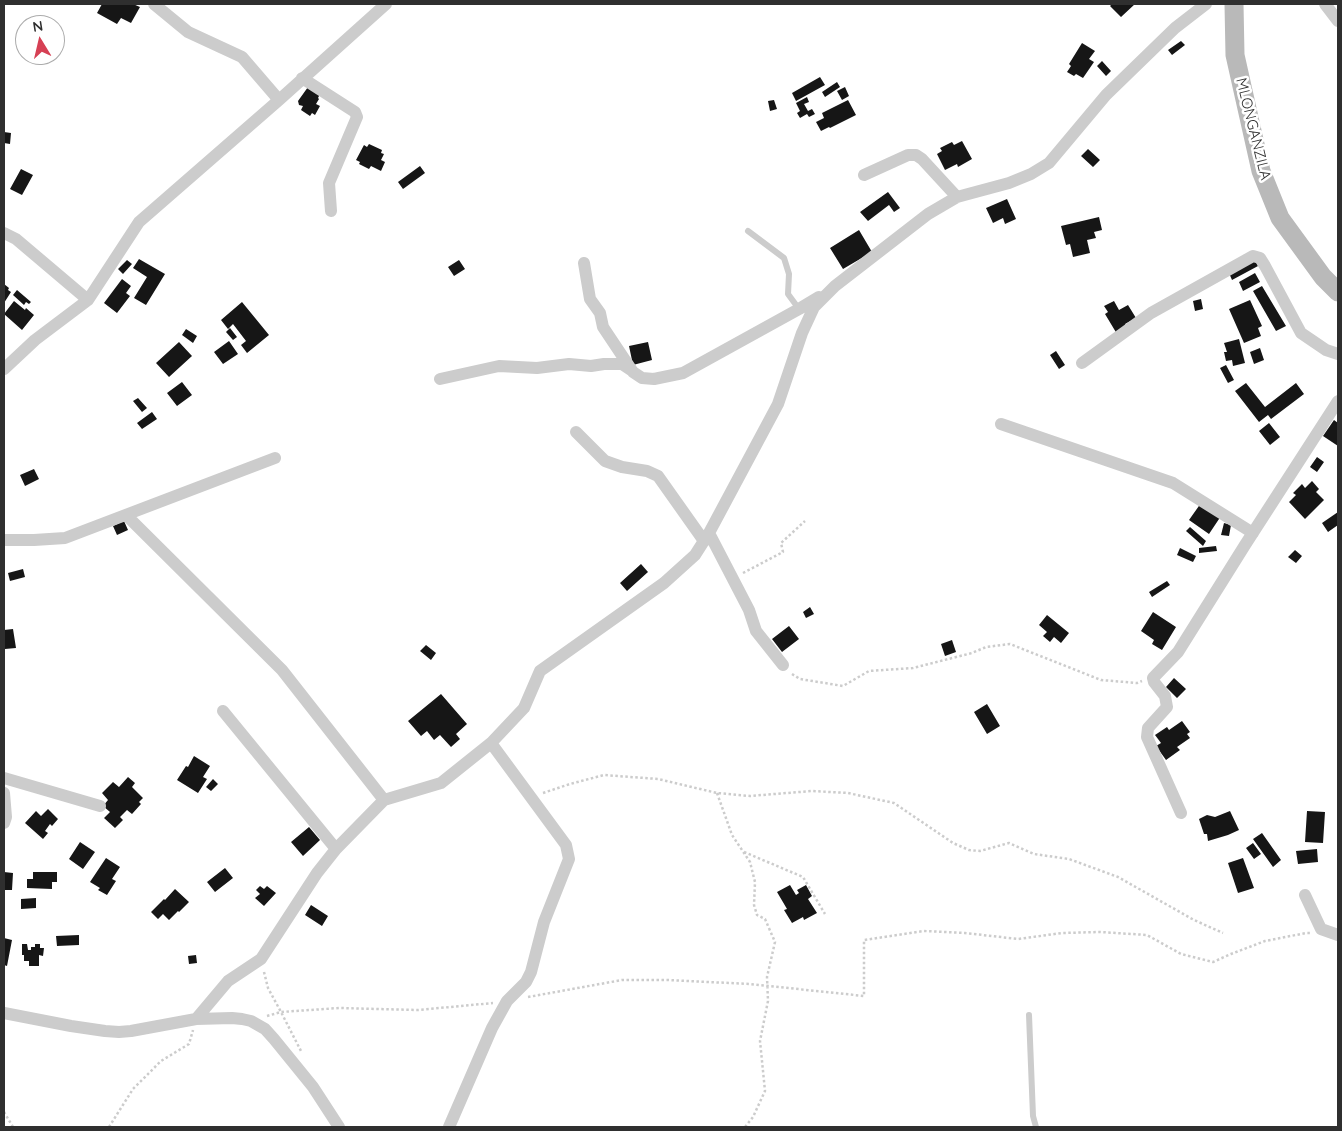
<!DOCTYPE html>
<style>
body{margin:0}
#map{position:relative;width:1342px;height:1131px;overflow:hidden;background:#fff;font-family:Quicksand,sans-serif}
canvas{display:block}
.frame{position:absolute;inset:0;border:5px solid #2f2f2f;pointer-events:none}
.north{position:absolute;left:15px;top:15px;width:50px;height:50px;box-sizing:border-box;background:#fff;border:1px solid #acacac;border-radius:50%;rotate:351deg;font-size:14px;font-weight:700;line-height:20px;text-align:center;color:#2f2f2f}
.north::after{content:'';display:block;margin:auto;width:18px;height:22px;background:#d64054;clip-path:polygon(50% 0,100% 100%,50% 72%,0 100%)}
</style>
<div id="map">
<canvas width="1342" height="1131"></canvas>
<div class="frame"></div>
<div class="north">N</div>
</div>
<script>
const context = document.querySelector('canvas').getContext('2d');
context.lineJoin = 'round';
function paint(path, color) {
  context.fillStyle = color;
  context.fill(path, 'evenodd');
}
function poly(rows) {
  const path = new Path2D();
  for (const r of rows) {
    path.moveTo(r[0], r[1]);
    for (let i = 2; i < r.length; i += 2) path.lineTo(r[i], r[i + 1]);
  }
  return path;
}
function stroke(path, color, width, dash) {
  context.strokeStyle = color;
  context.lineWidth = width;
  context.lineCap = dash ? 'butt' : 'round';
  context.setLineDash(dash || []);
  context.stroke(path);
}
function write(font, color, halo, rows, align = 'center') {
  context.font = font + ' Quicksand,sans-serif';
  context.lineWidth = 5;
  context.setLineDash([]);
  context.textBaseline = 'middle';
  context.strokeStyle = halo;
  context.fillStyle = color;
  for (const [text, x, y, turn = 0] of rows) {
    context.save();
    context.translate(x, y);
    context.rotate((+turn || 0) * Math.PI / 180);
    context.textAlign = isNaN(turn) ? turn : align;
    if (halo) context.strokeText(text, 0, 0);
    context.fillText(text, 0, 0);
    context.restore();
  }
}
const building = poly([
 [102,4,133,4,140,7,131,23,121,18,117,24,97,13],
 [1112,4,1135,4,1121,17,1110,6],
 [1181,41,1185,45,1172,55,1168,50],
 [1082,43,1095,51,1089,59,1094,62,1083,78,1076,74,1074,76,1067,72,1071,66,1069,64],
 [1102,61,1111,71,1106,76,1097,66],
 [820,77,825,85,796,101,792,93],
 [837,82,840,87,825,97,822,92],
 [308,87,320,94,318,98,319,99,316,104,320,106,315,115,312,113,310,116,301,110,303,106,299,105,298,101],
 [845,87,849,96,842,100,837,91],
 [807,97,809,102,804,104,808,111,812,109,815,114,809,117,807,114,800,118,797,113,800,111,796,103],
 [774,100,777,109,770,111,768,101],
 [848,100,856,115,830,128,829,127,821,131,816,122,824,118,822,113],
 [4,132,11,133,10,144,4,143],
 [962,141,972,159,958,167,957,164,945,170,937,154,942,151,940,148,952,142,954,145],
 [369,144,382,150,381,153,384,154,381,160,385,162,381,171,371,166,369,169,359,164,360,162,356,160,364,145,367,147],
 [1088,149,1100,160,1093,167,1081,156],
 [420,166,425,173,403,189,398,182],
 [21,169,33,175,22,195,10,189],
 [888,192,900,208,894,212,889,205,868,221,860,212],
 [1007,199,1016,219,1005,224,1003,218,993,223,986,208],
 [1099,217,1102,230,1094,232,1096,238,1087,240,1090,253,1073,257,1070,244,1066,245,1061,226],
 [859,230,872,252,843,269,830,248],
 [139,259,165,274,146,305,134,298,147,277,133,268],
 [127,260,132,264,123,274,118,269],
 [459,260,465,269,454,276,448,267],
 [1255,260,1258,266,1232,280,1229,273],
 [1255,273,1260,282,1243,291,1239,282],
 [122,279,131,286,126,293,130,296,117,313,104,303],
 [4,284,9,288,8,290,11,292,4,303],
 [1262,286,1286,326,1276,331,1253,291],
 [17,290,31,302,29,304,26,302,24,305,13,295],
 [1201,299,1203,309,1195,311,1193,301],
 [1250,300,1262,326,1258,328,1261,336,1244,343,1229,309],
 [14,301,25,310,26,308,34,315,22,330,4,314],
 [1114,301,1119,310,1128,305,1136,318,1125,324,1127,328,1117,334,1105,314,1108,312,1104,306],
 [242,302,269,335,247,353,241,345,246,341,233,324,228,329,221,320],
 [230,328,237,337,233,340,226,332],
 [186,329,197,336,193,343,182,335],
 [1239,339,1245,363,1233,366,1232,360,1226,361,1224,352,1227,352,1224,343],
 [229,341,238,354,223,364,214,352],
 [179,342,192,356,169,377,156,363],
 [648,342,652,360,633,365,629,346],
 [1260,348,1264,360,1254,364,1250,352],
 [1056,351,1065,365,1059,369,1050,355],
 [1226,365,1234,380,1228,383,1220,368],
 [182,382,192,395,177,406,167,393],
 [1246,383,1265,407,1296,383,1304,394,1271,419,1268,415,1259,422,1235,391],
 [138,398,147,408,142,412,133,401],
 [152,412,157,419,142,429,137,423],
 [1334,420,1338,423,1338,446,1323,436],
 [1269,423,1280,437,1270,445,1259,431],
 [1317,457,1324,462,1317,472,1310,467],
 [34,469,39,479,25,486,20,475],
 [1312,481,1319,489,1316,492,1324,500,1305,519,1289,502,1296,495,1293,493,1302,484,1305,488],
 [1201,503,1221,516,1209,534,1189,520],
 [1338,512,1338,525,1328,532,1322,523],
 [124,521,128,530,117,535,113,526],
 [1224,523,1231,525,1229,536,1221,535],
 [1190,527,1206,541,1203,546,1186,531],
 [1216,546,1217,551,1199,553,1199,548],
 [1180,548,1196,556,1193,562,1177,555],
 [1295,550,1302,556,1296,563,1288,557],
 [641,564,648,572,627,591,620,583],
 [23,569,25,577,10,581,8,573],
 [1167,581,1170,585,1152,597,1149,592],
 [810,607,814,614,806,618,803,612],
 [1153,612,1176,627,1162,650,1152,644,1154,640,1141,631],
 [1047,615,1069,633,1061,643,1054,637,1050,642,1043,636,1047,632,1039,625],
 [789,626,799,639,782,652,772,639],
 [13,629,16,648,5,649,4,630],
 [952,640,956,652,945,656,941,644],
 [426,645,436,653,431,660,420,651],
 [1174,678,1186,689,1177,698,1166,687],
 [441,694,467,724,456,734,460,739,451,747,440,735,434,740,427,731,421,736,408,721],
 [987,704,1000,726,987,734,974,712],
 [1182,721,1190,732,1187,734,1190,738,1177,747,1180,750,1166,760,1156,746,1161,743,1155,735,1167,727,1169,730],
 [194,756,210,766,203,777,207,779,198,793,177,780,186,766,188,767],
 [128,777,135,783,132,787,143,798,139,802,141,804,132,814,127,810,120,817,123,820,115,828,104,818,110,812,103,806,108,800,102,793,113,782,119,787],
 [213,779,218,784,211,791,206,787],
 [48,809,58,819,52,826,50,824,45,831,48,833,43,839,25,823,36,811,41,816],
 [1230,811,1239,830,1228,835,1208,841,1207,834,1204,834,1199,819,1207,815,1215,817],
 [1307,811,1325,812,1323,843,1305,842],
 [309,827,320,840,303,856,291,842],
 [1262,833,1281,860,1273,867,1253,839],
 [80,842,95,852,83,869,69,859],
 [1253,843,1261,854,1254,859,1246,848],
 [1317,849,1318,862,1298,864,1296,851],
 [106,858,120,867,112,879,116,881,107,895,98,890,100,888,90,882],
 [1243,858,1254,888,1238,893,1228,863],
 [225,868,233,878,215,892,207,882],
 [4,872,13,873,12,890,4,890],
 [33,872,57,872,57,882,52,882,52,889,27,888,27,879,33,879],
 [790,885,796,895,799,893,797,890,806,885,812,896,808,899,817,913,804,920,803,917,792,923,784,910,787,909,777,892],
 [260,886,264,889,267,886,276,893,264,906,255,898,260,894,256,890],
 [175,889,189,902,179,912,178,911,169,920,163,914,158,919,151,912,164,899,165,900],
 [36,898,36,908,21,909,21,899],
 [311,905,328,916,322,926,305,915],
 [79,935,79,945,57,946,56,936],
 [4,938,12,940,7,966,4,965],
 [22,944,27,944,28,950,31,950,31,947,35,947,35,944,40,944,40,948,44,948,43,956,39,955,39,966,29,966,29,961,24,961,24,955,22,955],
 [196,955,197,963,189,964,188,956]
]);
const path = poly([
 [743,573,783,552,781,543,805,521],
 [792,674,800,679,843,686,869,671,913,668,972,653,986,647,1010,644,1101,680,1137,683,1142,681],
 [543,793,570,784,604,775,658,779,717,793,750,796,812,791,848,793,894,803,953,843,969,850,980,851,1009,843,1034,854,1069,859,1118,877,1194,920,1223,933],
 [717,793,732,835,750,862,755,882,754,905,757,915,765,919,775,942,767,977,768,1001,760,1041,765,1091,753,1117,745,1127],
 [744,852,803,877,825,914],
 [264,972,268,988,281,1012,302,1053],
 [528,997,622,980,667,980,750,984,864,996,864,940,924,931,965,933,1018,939,1062,933,1100,932,1147,935,1181,954,1213,962,1231,954,1265,941,1306,933,1310,933],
 [267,1016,281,1012,339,1008,418,1010,493,1003],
 [4,1112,13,1127],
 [109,1127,133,1089,161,1061,189,1044,193,1030]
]);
const lane = poly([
 [748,231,784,258,789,274,788,294,799,309],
 [1029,1015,1033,1116,1036,1127]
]);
const street = poly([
 [154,4,188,32,242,57,279,100],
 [1325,4,1338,21],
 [302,78,355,112,357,117,329,183,331,211],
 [864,175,908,155,916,155,922,159,957,197],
 [4,233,16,239,88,300],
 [584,263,590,299,600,313,603,327,633,372,642,378,654,379,683,373,799,309,819,297],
 [1082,363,1151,313,1253,256,1260,258,1265,266,1301,333,1326,350,1338,354],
 [4,369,35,340,88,300,139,222,279,100,386,4],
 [440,379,499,366,537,368,569,364,591,366,604,364,622,364,631,370],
 [1001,424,1173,483,1253,533],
 [576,432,605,461,622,467,647,471,658,476,704,541],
 [126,515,282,670,384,800],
 [709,533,749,610,756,631,783,665],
 [4,540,34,540,65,538,275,458],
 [223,711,336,849],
 [4,778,100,806],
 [4,793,6,817,4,823],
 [1181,813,1147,737,1148,728,1167,707,1165,696,1154,682,1153,678,1178,652,1245,545,1338,401],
 [1305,895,1321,929,1338,935],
 [4,1013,71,1026,105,1031,119,1032,131,1031,196,1019,232,1018,242,1019,251,1021,265,1029,274,1039,313,1087,339,1127],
 [196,1019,228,981,261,959,317,873,336,849,384,800,441,783,491,743,524,708,540,671,664,583,695,555,709,533,778,404,802,333,814,307,835,286,928,214,957,197,1009,183,1031,174,1049,163,1106,95,1175,28,1206,4],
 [449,1127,492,1028,507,1001,526,982,531,972,544,922,569,859,566,845,491,743]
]);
const secondary = poly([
 [1234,4,1235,55,1261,171,1280,218,1323,277,1338,292]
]);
const streetNames = [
 ["MLONGANZILA",1253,129,76]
];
paint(building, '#161616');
stroke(path, '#ccc', 2.5, [2.5, 2.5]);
stroke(lane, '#ccc', 6);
stroke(street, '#ccc', 12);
stroke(secondary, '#b9b9b9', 19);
write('15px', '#2f2f2f', '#fff', streetNames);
</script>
